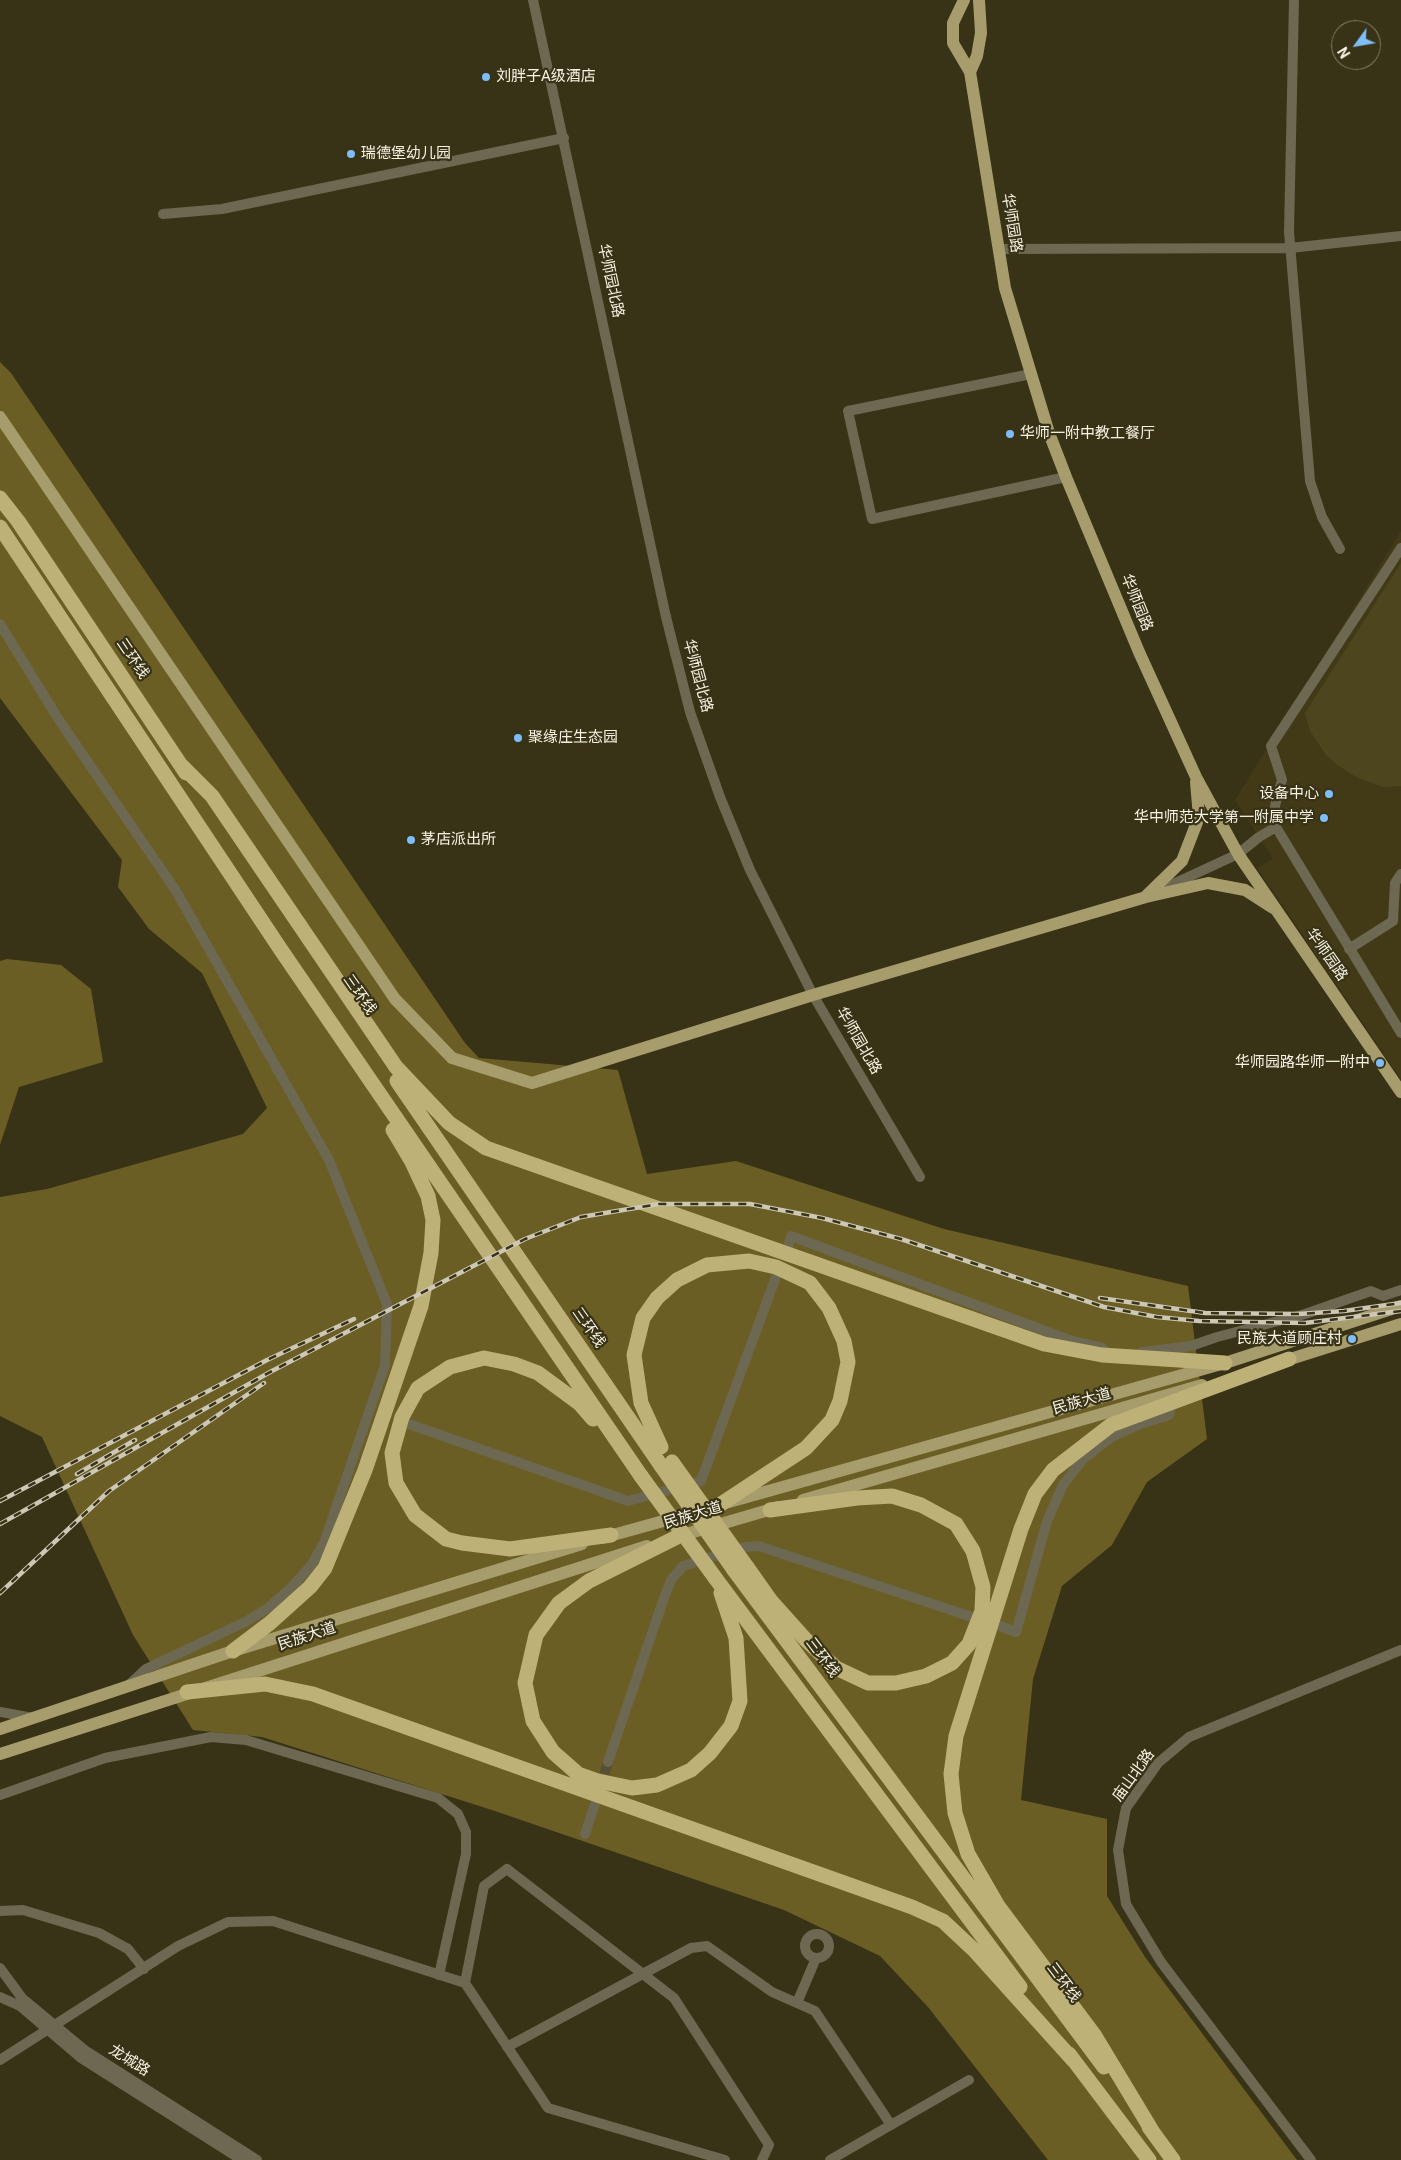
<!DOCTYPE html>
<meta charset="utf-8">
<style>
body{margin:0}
#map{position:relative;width:1401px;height:2160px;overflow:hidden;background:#383217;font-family:Roboto,sans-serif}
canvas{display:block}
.north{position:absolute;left:1331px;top:20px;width:50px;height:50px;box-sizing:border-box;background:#383217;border:1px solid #847f68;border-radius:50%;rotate:238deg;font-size:14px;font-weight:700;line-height:20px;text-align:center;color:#f6f3e2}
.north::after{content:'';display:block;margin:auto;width:18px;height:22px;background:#7dbef9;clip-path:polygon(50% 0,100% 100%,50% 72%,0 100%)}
</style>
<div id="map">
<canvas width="1401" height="2160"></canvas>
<div class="north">N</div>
</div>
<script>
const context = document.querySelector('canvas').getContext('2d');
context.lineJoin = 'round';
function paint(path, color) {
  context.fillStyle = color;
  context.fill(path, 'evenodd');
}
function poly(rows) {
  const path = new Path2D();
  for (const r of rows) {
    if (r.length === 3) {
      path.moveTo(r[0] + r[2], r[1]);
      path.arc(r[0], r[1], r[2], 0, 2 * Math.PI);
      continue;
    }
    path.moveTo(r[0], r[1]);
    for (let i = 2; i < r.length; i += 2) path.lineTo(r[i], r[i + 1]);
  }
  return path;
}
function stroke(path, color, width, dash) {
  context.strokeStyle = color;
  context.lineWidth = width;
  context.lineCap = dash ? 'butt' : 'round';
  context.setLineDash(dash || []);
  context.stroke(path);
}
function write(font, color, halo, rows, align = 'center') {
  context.font = font + ' Roboto,"Noto Sans SC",sans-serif';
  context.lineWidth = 4.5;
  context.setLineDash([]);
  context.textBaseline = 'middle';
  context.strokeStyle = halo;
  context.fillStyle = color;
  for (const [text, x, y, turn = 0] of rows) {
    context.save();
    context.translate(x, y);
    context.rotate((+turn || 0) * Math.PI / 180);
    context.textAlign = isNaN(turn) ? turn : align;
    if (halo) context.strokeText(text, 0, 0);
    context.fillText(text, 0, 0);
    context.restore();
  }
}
const built = poly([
 [1401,531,1401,1079,1257,868,1273,859,1235,800]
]);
const green = poly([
 [1401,563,1401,786,1383,787,1358,778,1337,765,1326,755,1310,731,1305,713]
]);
const forest = poly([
 [0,362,11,373,465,1043,479,1058,618,1070,647,1174,736,1161,944,1229,1188,1286,1207,1439,1147,1482,1112,1545,1062,1586,1033,1679,1021,1800,1107,1819,1107,1896,1145,1957,1297,2160,1048,2160,928,2007,880,1956,784,1910,492,1810,262,1737,193,1730,133,1635,42,1437,0,1416,0,1197,47,1189,243,1134,267,1108,202,973,149,929,118,887,122,860,0,698],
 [7,959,61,965,91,989,103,1062,19,1087,0,1145,0,961]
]);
const minorTunnel = poly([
 [600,1788,608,1762]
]);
const minor = poly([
 [533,0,666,617,690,712,720,797,750,870,813,995,920,1177],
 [1294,0,1289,232,1310,481,1322,517,1340,549],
 [163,214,222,209,564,138],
 [999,249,1290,248,1401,236],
 [1031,374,848,411,872,519,1066,477],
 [1401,548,1271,746,1282,780,1275,806,1276,827,1401,1033],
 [0,624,59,720,176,891,329,1160,387,1304,385,1365,324,1543,312,1564,293,1586,268,1608,247,1621,146,1669,130,1684],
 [1158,891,1238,854,1259,837,1276,827],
 [1349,949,1393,921,1395,883,1401,874],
 [788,1247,791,1236,1072,1341,1103,1348],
 [1142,1352,1191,1346,1217,1337,1305,1314,1371,1291,1383,1296,1401,1290],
 [406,1423,628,1501,701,1481,777,1274],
 [997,1625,1016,1632,1047,1521,1063,1485,1083,1459,1110,1438,1140,1424,1169,1415,1172,1402],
 [0,1712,33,1718],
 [608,1762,664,1598,671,1580,683,1566,745,1547,759,1546,972,1617],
 [0,1795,105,1758,211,1737,246,1740,438,1798,458,1814,466,1832,466,1854,439,1975],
 [585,1834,596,1801],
 [0,1911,23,1910,99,1933,128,1949,144,1969],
 [817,1946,12],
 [0,1968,22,1998,86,2051,257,2160],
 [465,1983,484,1886,507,1869,674,1998,769,2145,762,2160],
 [0,1997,20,2006,81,2058,242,2160],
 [797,2003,816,1958],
 [507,2047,691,1948,707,1946,772,1992,815,2011,891,2125],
 [0,2060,178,1946,228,1922,273,1921,465,1983,548,2108,725,2160],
 [830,2160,969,2080],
 [1311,2160,1161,1962,1126,1904,1118,1850,1126,1808,1158,1763,1189,1737,1401,1650]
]);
const major = poly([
 [964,0,953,23,953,43,970,72,1005,288,1049,433,1066,477,1139,652,1196,777,1238,854,1401,1092],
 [970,72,977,56,981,33,979,0],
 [0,417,395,999,452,1058,532,1083,813,995,1146,897,1208,883,1245,890,1273,908],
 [1146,896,1182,861,1199,817,1196,782],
 [1281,1362,1401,1324],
 [803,1500,1202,1385],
 [729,1502,1225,1363,1401,1306],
 [676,1537,779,1507],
 [602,1538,703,1510],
 [0,1729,233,1651,582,1544],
 [0,1754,647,1546]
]);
const highway = poly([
 [0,498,18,521,186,773],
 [0,527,281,950,641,1476],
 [181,765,212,796,396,1067,449,1123,486,1148,1044,1344,1102,1355,1225,1363],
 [397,1081,662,1467],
 [593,1419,580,1404,538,1373,514,1364,484,1358,450,1367,418,1388,402,1417,392,1453,396,1483,415,1515,446,1539,462,1543,510,1549,611,1535],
 [661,1447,641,1403,634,1355,643,1318,657,1298,677,1280,707,1265,749,1261,776,1267,810,1283,829,1308,844,1341,848,1362,840,1401,832,1420,806,1448,721,1504],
 [770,1510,857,1498,892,1496,921,1505,956,1524,973,1551,983,1587,982,1611,969,1644,952,1663,926,1676,896,1683,868,1683,836,1668,805,1639,771,1601],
 [679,1536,589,1581,559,1603,536,1635,525,1683,533,1721,553,1752,578,1774,598,1781,632,1788,657,1785,691,1770,710,1753,731,1726,740,1701,736,1638,721,1593],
 [747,1567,776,1608],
 [734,1570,1104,2067],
 [716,1579,1020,1987],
 [233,1651,270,1623,310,1587,325,1568,365,1470,421,1306,431,1253,433,1220,428,1196,412,1162,393,1130],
 [187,1692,265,1684,313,1694,912,1907,943,1921,974,1950,1074,2061],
 [1069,2054,1149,2160],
 [1149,2127,1173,2160],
 [1154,2134,1095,2036,998,1906,968,1854,955,1813,951,1774,956,1736,1021,1529,1035,1494,1053,1470,1111,1425,1289,1359]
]);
const rail = poly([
 [1100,1298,1205,1313,1298,1314,1344,1311,1401,1303],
 [77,1474,135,1440],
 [0,1501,267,1360,354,1319],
 [0,1524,272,1371,525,1239,581,1217,659,1204,750,1204,822,1218,901,1239,1104,1307,1157,1317,1199,1321,1305,1323,1401,1311],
 [0,1593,109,1491,264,1383]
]);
const highwayBridge = poly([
 [672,1462,747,1567],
 [662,1467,734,1570],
 [641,1476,716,1579]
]);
const markers = [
 [486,77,5,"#7dbef9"],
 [351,154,5,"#7dbef9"],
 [1010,434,5,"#7dbef9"],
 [518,738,5,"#7dbef9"],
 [1329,794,5,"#7dbef9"],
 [1324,818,5,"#7dbef9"],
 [411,840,5,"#7dbef9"],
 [1380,1063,5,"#7dbef9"],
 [1352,1339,5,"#7dbef9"]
];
const poiNames = [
 ["刘胖子A级酒店",496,77],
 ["瑞德堡幼儿园",361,154],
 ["华师一附中教工餐厅",1020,434],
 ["聚缘庄生态园",528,738],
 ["设备中心",1319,794,"right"],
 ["华中师范大学第一附属中学",1314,818,"right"],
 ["茅店派出所",421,840],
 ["华师园路华师一附中",1370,1063,"right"],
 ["民族大道顾庄村",1342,1339,"right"]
];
const streetNames = [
 ["华师园路",1011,223,81],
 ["华师园北路",610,281,78],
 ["华师园路",1136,603,68],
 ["三环线",132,659,56],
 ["华师园北路",697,676,75],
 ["华师园路",1326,955,55],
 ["三环线",359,995,55],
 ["华师园北路",858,1041,60],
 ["三环线",588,1328,55],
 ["民族大道",1082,1402,-16],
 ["民族大道",693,1516,-17],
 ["民族大道",307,1637,-18],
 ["三环线",822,1658,53],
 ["庙山北路",1134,1776,-54],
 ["三环线",1063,1983,53],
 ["龙城路",129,2061,32]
];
paint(built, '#423a16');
paint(green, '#4d451e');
paint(forest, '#6b5e25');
stroke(minorTunnel, '#544f35', 10, [10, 5]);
stroke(minor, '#6d6851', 10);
stroke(major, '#a79c6c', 12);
stroke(highway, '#beb177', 15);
stroke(rail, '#ccc8b5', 4.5);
stroke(rail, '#383217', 2.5, [8]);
stroke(highwayBridge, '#beb177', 15);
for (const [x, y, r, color] of markers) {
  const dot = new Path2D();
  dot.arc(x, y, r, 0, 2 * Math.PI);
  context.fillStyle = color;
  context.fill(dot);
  stroke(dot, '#383217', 2);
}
write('15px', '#f6f3e2', '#383217', poiNames, 'left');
write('15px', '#f6f3e2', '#383217', streetNames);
</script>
